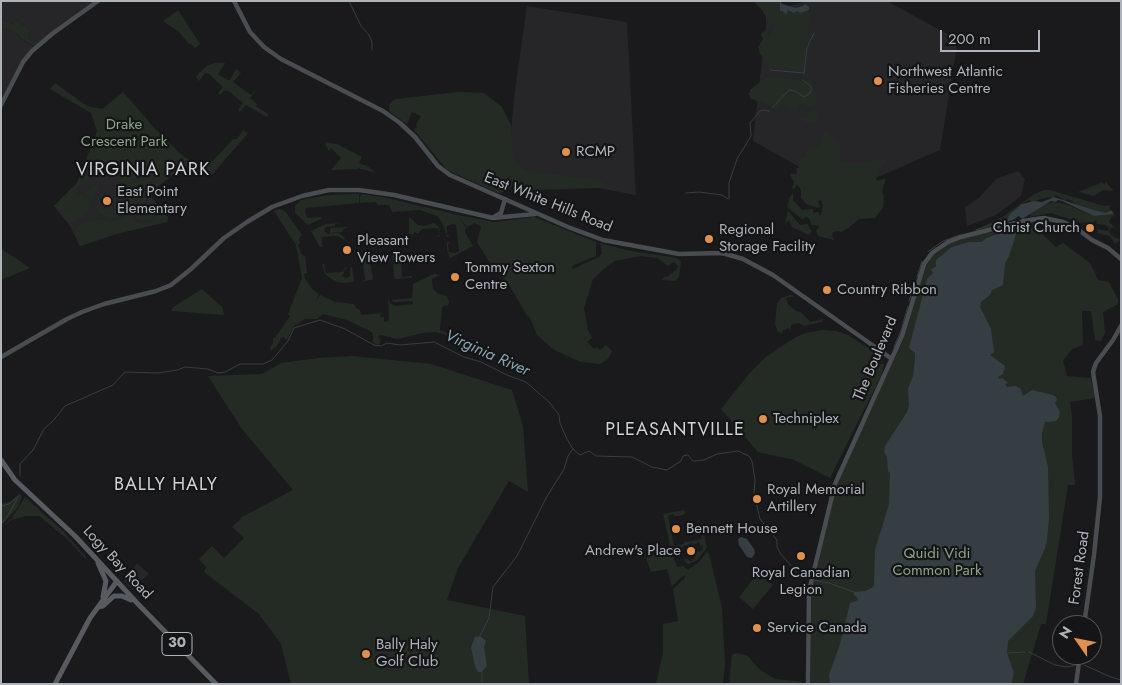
<!DOCTYPE html>
<style>
body{margin:0}
#map{position:relative;width:1122px;height:685px;overflow:hidden;background:#1a1a1c;font-family:Jost,sans-serif}
canvas{display:block}
.frame{position:absolute;inset:0;border:2px solid #aeb4ba;pointer-events:none}
.north{position:absolute;left:1052px;top:615px;width:50px;height:50px;box-sizing:border-box;background:#151517;border:1px solid #525558;border-radius:50%;rotate:303deg;font-size:14px;font-weight:700;line-height:20px;text-align:center;color:#aeb4ba}
.north::after{content:'';display:block;margin:auto;width:18px;height:22px;background:#e0914d;clip-path:polygon(50% 0,100% 100%,50% 72%,0 100%)}
.scale{position:absolute;left:940px;top:30px;width:100px;height:22px;box-sizing:border-box;border:2px solid #aeb4ba;border-top:0;padding-left:6px;font-size:15px;line-height:18px;white-space:nowrap;color:#aeb4ba;-webkit-text-stroke:4px #151517;paint-order:stroke}
</style>
<div id="map">
<canvas width="1122" height="685"></canvas>
<div class="frame"></div>
<div class="north">N</div>
<div class="scale">200 m</div>
</div>
<script>
const context = document.querySelector('canvas').getContext('2d');
context.lineJoin = 'round';
function paint(path, color) {
  context.fillStyle = color;
  context.fill(path, 'evenodd');
}
function poly(rows) {
  const path = new Path2D();
  for (const r of rows) {
    if (r.length === 3) {
      path.moveTo(r[0] + r[2], r[1]);
      path.arc(r[0], r[1], r[2], 0, 2 * Math.PI);
      continue;
    }
    path.moveTo(r[0], r[1]);
    for (let i = 2; i < r.length; i += 2) path.lineTo(r[i], r[i + 1]);
  }
  return path;
}
function stroke(path, color, width, dash) {
  context.strokeStyle = color;
  context.lineWidth = width;
  context.lineCap = dash ? 'butt' : 'round';
  context.setLineDash(dash || []);
  context.stroke(path);
}
function write(font, color, halo, rows, align = 'center') {
  context.font = font + ' Jost,sans-serif';
  context.lineWidth = 4.5;
  context.setLineDash([]);
  context.textBaseline = 'middle';
  context.strokeStyle = halo;
  context.fillStyle = color;
  for (const [text, x, y, turn = 0] of rows) {
    context.save();
    context.translate(x, y);
    context.rotate((+turn || 0) * Math.PI / 180);
    context.textAlign = isNaN(turn) ? turn : align;
    if (halo) context.strokeText(text, 0, 0);
    context.fillText(text, 0, 0);
    context.restore();
  }
}
const built = poly([
 [1,1,98,1,41,40,39,38,34,42,28,38,31,30,15,20,13,24,1,19],
 [808,1,887,1,958,40,940,150,864,183,803,169,753,141,766,24,766,12],
 [527,6,627,22,636,195,507,171,515,90],
 [1,27,20,35,19,38,34,46,21,61,1,100],
 [88,155,147,163,173,175,149,194,168,217,167,222,116,234,80,246,70,226,54,206,77,183],
 [1018,171,1025,179,1021,196,996,215,967,226,965,207,979,198,996,179],
 [137,563,149,574,132,590,124,581]
]);
const green = poly([
 [753,1,780,1,780,10,786,12,788,10,794,13,796,11,800,13,809,10,811,18,807,31,809,40,806,46,804,68,801,72,769,68,768,62,760,54,758,47,763,39,761,34,764,31,766,32,768,39,776,26,774,23,772,25,768,21,762,10],
 [178,10,200,44,195,48,190,43,189,44,178,31,163,21],
 [1,19,13,24,15,20,31,30,28,38,34,42,39,38,41,40,34,46,20,38,19,35,1,27],
 [215,63,225,63,218,74,227,80,230,80,236,69,241,73,233,82,251,95,257,89,250,98,257,104,256,106,268,114,267,117,246,105,240,112,238,110,243,103,230,92,225,90,220,95,218,93,223,87,209,74,205,73,199,81,198,80,196,77,198,74,207,66],
 [778,77,811,81,817,101,814,106,808,107,804,104,799,104,795,111,796,115,801,118,806,117,810,111,815,111,820,115,816,122,810,124,796,117,794,110,781,104,776,110,765,103,751,99,748,93,750,93,750,90,756,85,766,78],
 [55,83,87,106,102,109,123,92,158,132,184,157,196,163,213,161,233,139,237,139,243,130,248,133,210,177,205,172,189,171,184,166,149,193,154,199,147,194,148,190,154,183,155,178,154,171,149,168,152,166,135,167,132,162,136,178,131,184,140,179,146,169,152,171,153,177,146,190,145,195,140,197,135,192,138,197,132,205,129,203,127,197,123,192,125,189,131,186,125,188,127,185,123,183,121,184,121,173,120,170,100,169,73,192,78,197,81,194,88,198,85,194,96,184,98,184,100,190,95,193,93,198,90,198,93,199,93,201,87,205,92,203,90,209,82,217,72,223,68,222,58,211,78,207,58,210,54,206,77,183,97,131,91,113,50,89],
 [458,92,484,93,502,107,511,125,513,158,519,166,528,171,599,180,603,183,603,187,599,188,534,190,520,184,515,184,504,192,498,193,447,170,414,130,417,127,416,125,421,116,412,112,407,124,390,112,389,106,391,102,396,99],
 [824,131,832,139,838,141,840,146,840,163,862,163,885,158,886,162,880,168,876,179,878,181,886,178,882,191,884,197,883,208,875,218,859,219,847,229,841,232,838,231,833,232,832,236,834,240,818,236,816,231,819,226,811,225,810,220,807,217,802,219,787,207,790,197,793,193,793,200,802,210,810,209,813,209,813,213,816,212,819,212,819,216,821,214,823,206,821,200,818,201,820,207,818,208,806,204,801,198,801,190,797,184,795,188,792,189,794,182,790,175,791,173,795,175,797,173,796,168,799,168,801,158,806,157,806,152,809,148,807,145,813,148,818,147],
 [327,142,339,145,362,157,359,163,367,166,376,173,358,168,358,169,331,170,341,158,331,148,329,151,325,144],
 [1103,182,1104,185,1106,182,1107,183,1110,187,1113,189,1112,191,1103,190,1094,196,1078,192],
 [1045,190,1050,190,1104,206,1109,205,1110,208,1108,212,1106,213,1097,211,1076,204,1069,199,1064,200,1056,195,1053,198,1049,197,1031,202,1029,200,1022,204,1022,206,1010,214,1005,224,977,231,975,230,1001,218,1034,194],
 [352,194,359,194,359,203,306,208,305,211,307,218,321,217,321,219,308,225,295,213,295,206,301,200,327,195],
 [362,194,383,197,458,215,494,222,534,217,596,242,596,256,572,266,573,269,599,257,602,253,600,243,626,250,677,258,678,259,677,260,679,259,681,262,679,277,675,281,661,280,665,276,667,277,677,269,678,266,674,262,668,266,657,258,640,256,615,261,605,268,593,279,584,308,588,330,592,338,587,342,594,349,597,347,600,350,606,345,612,351,608,359,600,364,581,362,554,350,537,335,530,318,526,314,509,285,488,260,477,242,481,227,475,223,467,227,458,216,466,228,465,232,473,246,450,258,447,250,447,242,451,242,448,244,449,252,455,253,459,251,456,225,453,224,447,226,447,235,450,236,447,237,443,224,437,216,420,210,392,212,389,205,378,205,376,202,360,203,360,197],
 [145,209,12],
 [1053,202,1066,204,1094,216,1114,214,1114,217,1112,216,1109,222,1118,231,1113,227,1110,229,1109,232,1114,237,1120,239,1119,241,1115,244,1110,236,1097,233,1098,229,1108,231,1109,228,1106,225,1096,224,1097,222,1095,220,1092,224,1083,222,1082,223,1051,213,1030,217,1031,213,1041,206],
 [157,203,168,217,167,222,116,234,80,246,75,235,78,227,89,221,98,220,112,221,124,218,129,212,129,205,131,206,132,214,136,221,141,223,151,222,158,215],
 [99,206,100,209,120,210,121,208,124,208,122,213,118,217,109,219,98,212,97,208],
 [279,209,285,211,302,235,299,239,300,243,298,245,302,255,305,256,307,273,304,274,305,279,312,289,319,294,316,301,320,295,335,302,354,304,356,308,360,310,361,315,382,313,380,315,380,317,384,317,384,322,389,321,388,298,390,303,396,306,413,304,413,301,394,302,391,300,412,298,413,284,436,273,436,275,442,274,432,279,432,281,433,289,437,293,446,296,449,301,448,306,445,305,442,308,440,330,462,340,457,341,452,340,444,334,435,332,423,333,397,339,381,335,378,336,381,340,379,345,373,343,373,334,370,331,347,320,323,314,317,319,305,319,295,325,287,339,286,340,284,337,281,338,277,346,271,351,270,348,273,343,273,337,275,338,290,316,288,314,302,278,296,245,274,211],
 [788,211,800,225,808,224,810,229,812,231,809,235,792,227,789,220,785,224],
 [409,217,418,225,425,226,434,223,439,227,440,234,440,236,436,237,440,235,438,228,422,229,418,234,415,232,412,235,409,233],
 [1033,221,1036,228,1056,247,1063,243,1090,263,1098,280,1109,282,1118,299,1118,304,1103,312,1105,333,1101,341,1095,340,1091,311,1082,311,1083,345,1072,349,1063,361,1067,376,1091,378,1095,398,1070,402,1072,416,1072,454,1075,485,1068,485,1046,624,1041,624,1023,684,811,684,811,609,812,586,832,504,840,475,904,338,925,265,933,254,949,243,976,235],
 [341,223,335,224,335,226,326,227,324,231,328,234,330,234,330,228,346,227,347,228,344,228,342,232,331,233,339,233,345,238,344,240,338,236,322,237,322,245,324,246,320,247,311,231,326,224],
 [1,249,14,257,30,268,1,280],
 [407,254,401,261,402,277,412,276,412,278,395,279,394,277,393,260,391,255],
 [373,256,373,260,370,261,373,279,371,280,358,282,365,280,363,264,358,258],
 [322,264,325,264,324,265,326,273,342,272,346,267,347,268,343,271,344,273,341,278,343,276,346,278,350,276,350,269,352,266,354,282,343,283,338,282,339,280,337,282,330,278,325,274],
 [202,289,222,307,224,315,172,311,172,308],
 [790,295,795,296,786,298,788,304,796,311,801,312,810,322,823,319,822,322,804,326,799,323,791,325,790,331,789,328,782,331,783,334,778,332,775,324,777,304,781,298],
 [823,330,836,331,848,335,878,354,883,362,880,362,880,364,884,363,884,365,881,376,830,478,794,460,758,452,721,409,748,375,766,357,794,338,805,333],
 [352,356,431,364,512,390,523,426,528,492,509,481,458,568,447,600,525,616,529,684,291,684,281,644,259,614,204,572,206,567,199,559,212,546,224,558,244,538,232,527,242,517,293,490,242,429,208,376,262,374,281,363,318,358],
 [19,494,22,497,18,507,1,526,1,504,11,501],
 [25,497,63,531,86,557,85,558,67,539,39,516,26,516,12,520,1,528,12,518],
 [684,510,685,514,679,516,674,516,673,514,668,516,674,546,684,544,685,540,686,542,702,539,701,536,704,535,707,548,696,561,688,564,686,563,684,559,688,559,687,556,689,561,692,561,696,556,695,552,702,551,703,544,701,547,699,542,693,545,692,543,682,547,683,552,678,550,672,553,677,567,683,566,688,570,699,562,706,553,707,552,709,554,722,608,725,663,723,684,656,684,663,653,663,624,678,621,673,589,685,578,685,575,679,579,672,587,667,569,651,572,646,558,649,555,650,556,671,550,663,514],
 [758,573,773,585,753,609,739,597],
 [736,653,748,656,759,669,775,679,799,681,803,684,729,684,732,655]
]);
const water = poly([
 [780,1,782,4,796,8,803,6,805,4,809,7,809,10,800,13,797,11,794,13,788,10,786,15,783,11,780,11],
 [1054,197,1097,211,1106,213,1111,210,1114,214,1094,216,1062,201,1058,200,1056,202,1051,201,1022,219,1019,216,1013,220,1006,222,1010,214,1022,204,1034,201,1042,202],
 [1012,228,1017,231,1009,256,1005,263,1003,285,992,290,990,295,981,302,980,307,991,329,994,352,990,355,1005,366,1003,374,998,377,999,379,1002,378,1008,383,1005,384,1007,387,1016,386,1021,389,1023,396,1032,390,1053,395,1056,397,1057,400,1055,403,1060,412,1059,417,1056,421,1045,422,1042,433,1042,442,1048,467,1049,518,1047,540,1045,548,1035,571,1036,608,1033,616,1008,641,1007,653,1014,673,1011,684,830,684,829,675,840,644,850,603,858,600,857,597,854,595,854,592,865,591,872,588,874,585,875,550,889,504,890,473,888,471,887,457,884,452,885,446,907,412,909,406,908,389,913,376,915,359,915,353,909,348,927,279,933,273,931,269,936,267,936,260,952,247,969,242,981,242,987,238],
 [741,537,747,539,754,549,755,553,752,558,747,557,739,545,738,539],
 [480,636,486,641,484,647,487,666,482,672,478,672,475,666,471,647,475,637]
]);
const stream = poly([
 [349,1,361,26,369,35,372,42,372,50],
 [770,70,804,73],
 [804,74,807,47,814,33],
 [772,108,789,90,795,91,804,97,809,94,811,91,811,87,803,80],
 [686,193,699,192,722,195,728,199],
 [729,199,729,183,737,159,751,136,750,123,760,111,764,110,769,111],
 [976,230,1007,219],
 [928,251,929,251,943,241,960,235],
 [917,277,922,261],
 [909,301,915,284],
 [902,327,908,306],
 [894,347,902,328],
 [20,476,20,464,33,450,44,429,53,421,65,406,113,385,125,372,158,373,177,370,185,367,208,369,218,373,225,372,240,364,263,364,272,360,288,341,294,328,320,320,345,329,374,345,381,346,387,343,400,345,434,342,464,357,481,362,507,375,526,382,550,403,559,415,560,423,567,439,573,449,580,455,589,451,596,456,632,457,652,467,667,470,681,461,683,456,688,455,693,461,695,461,704,460,717,454,738,451,749,456,752,461,755,480,754,493,760,519,777,540,777,547,780,553,800,576,810,579],
 [1,506,9,504,20,495],
 [1,524,9,514,17,499],
 [814,580,829,583,854,592],
 [480,636,489,618,493,587,517,556,546,498,564,469,568,456,573,449],
 [1029,652,1055,665,1068,667,1076,665],
 [1007,653,1025,652],
 [1084,665,1111,677,1121,680],
 [482,672,482,684]
]);
const secondary = poly([
 [234,1,250,32,264,47,281,59,383,111,400,123,415,137,438,166,450,175,568,227,603,240,679,254,722,253,743,259,773,275,892,359],
 [1,105,23,62,32,51,52,34,98,1],
 [494,217,501,213,505,199],
 [1023,221,1044,218,1063,222,1076,228,1092,240,1108,248,1121,259],
 [1,357,67,319,82,312,104,304,156,291,171,285,191,269,224,238,247,222,272,207,302,196,329,190,359,190,394,195,493,218,535,214],
 [1084,625,1094,555,1100,497,1100,416,1093,372,1096,363,1113,340,1121,326],
 [808,684,809,591,835,484,902,336,924,264,932,253,948,242,961,237,1020,222],
 [1076,684,1080,655]
]);
const primary = poly([
 [1,460,15,480,75,536,138,604,216,684],
 [98,563,106,581,103,597],
 [98,607,103,606,114,596,122,596,131,600],
 [55,684,90,618,117,581]
]);
const markers = [
 [878,81,5,"#e0914d"],
 [566,152,5,"#e0914d"],
 [107,201,5,"#e0914d"],
 [1090,228,5,"#e0914d"],
 [709,239,5,"#e0914d"],
 [347,250,5,"#e0914d"],
 [455,277,5,"#e0914d"],
 [827,290,5,"#e0914d"],
 [763,419,5,"#e0914d"],
 [757,499,5,"#e0914d"],
 [676,529,5,"#e0914d"],
 [691,551,5,"#e0914d"],
 [801,556,5,"#e0914d"],
 [757,628,5,"#e0914d"],
 [366,654,5,"#e0914d"]
];
const shields = [
 [177,644,30]
];
const shieldNames = [
 ["30",177,644]
];
const poiNames = [
 ["Northwest Atlantic",888,72],
 ["Fisheries Centre",888,89],
 ["RCMP",576,152],
 ["East Point",117,192],
 ["Elementary",117,209],
 ["Christ Church",1080,228,"right"],
 ["Regional",719,230],
 ["Storage Facility",719,247],
 ["Pleasant",357,241],
 ["View Towers",357,258],
 ["Tommy Sexton",465,268],
 ["Centre",465,285],
 ["Country Ribbon",837,290],
 ["Techniplex",773,419],
 ["Royal Memorial",767,490],
 ["Artillery",767,507],
 ["Bennett House",686,529],
 ["Andrew's Place",681,551,"right"],
 ["Royal Canadian",801,573,"center"],
 ["Legion",801,590,"center"],
 ["Service Canada",767,628],
 ["Bally Haly",376,645],
 ["Golf Club",376,662]
];
const parkNames = [
 ["Drake",124,125],
 ["Crescent Park",124,142],
 ["Quidi Vidi",937,554],
 ["Common Park",937,571]
];
const streetNames = [
 ["East White Hills Road",548,203,22],
 ["The Boulevard",876,359,-67],
 ["Logy Bay Road",117,563,47],
 ["Forest Road",1080,568,-82]
];
const waterNames = [
 ["Virginia River",487,354,24]
];
const quarterNames = [
 ["VIRGINIA PARK",143,171],
 ["PLEASANTVILLE",675,431],
 ["BALLY HALY",166,486]
];
paint(built, '#262628');
paint(green, '#242b24');
paint(water, '#353f43');
stroke(stream, '#353f43', 1);
stroke(secondary, '#494c50', 4.5);
stroke(primary, '#575b5f', 5);
for (const [x, y, r, color] of markers) {
  const dot = new Path2D();
  dot.arc(x, y, r, 0, 2 * Math.PI);
  context.fillStyle = color;
  context.fill(dot);
  stroke(dot, '#151517', 2);
}
for (const [x, y, w] of shields) {
  const box = new Path2D();
  box.roundRect(x - w / 2, y - 11.5, w, 23, 4);
  context.fillStyle = '#151517';
  context.fill(box);
  stroke(box, '#aeb4ba', 1);
}
write('bold 14px', '#aeb4ba', null, shieldNames);
write('15px', '#aeb4ba', '#151517', poiNames, 'left');
write('15px', '#8ba387', '#151517', parkNames);
write('15px', '#aeb4ba', '#151517', streetNames);
write('italic 16px', '#89a6b1', '#151517', waterNames);
context.letterSpacing = '1px';
write('18px', '#ced2d6', '#151517', quarterNames);
context.letterSpacing = '0px';
</script>
